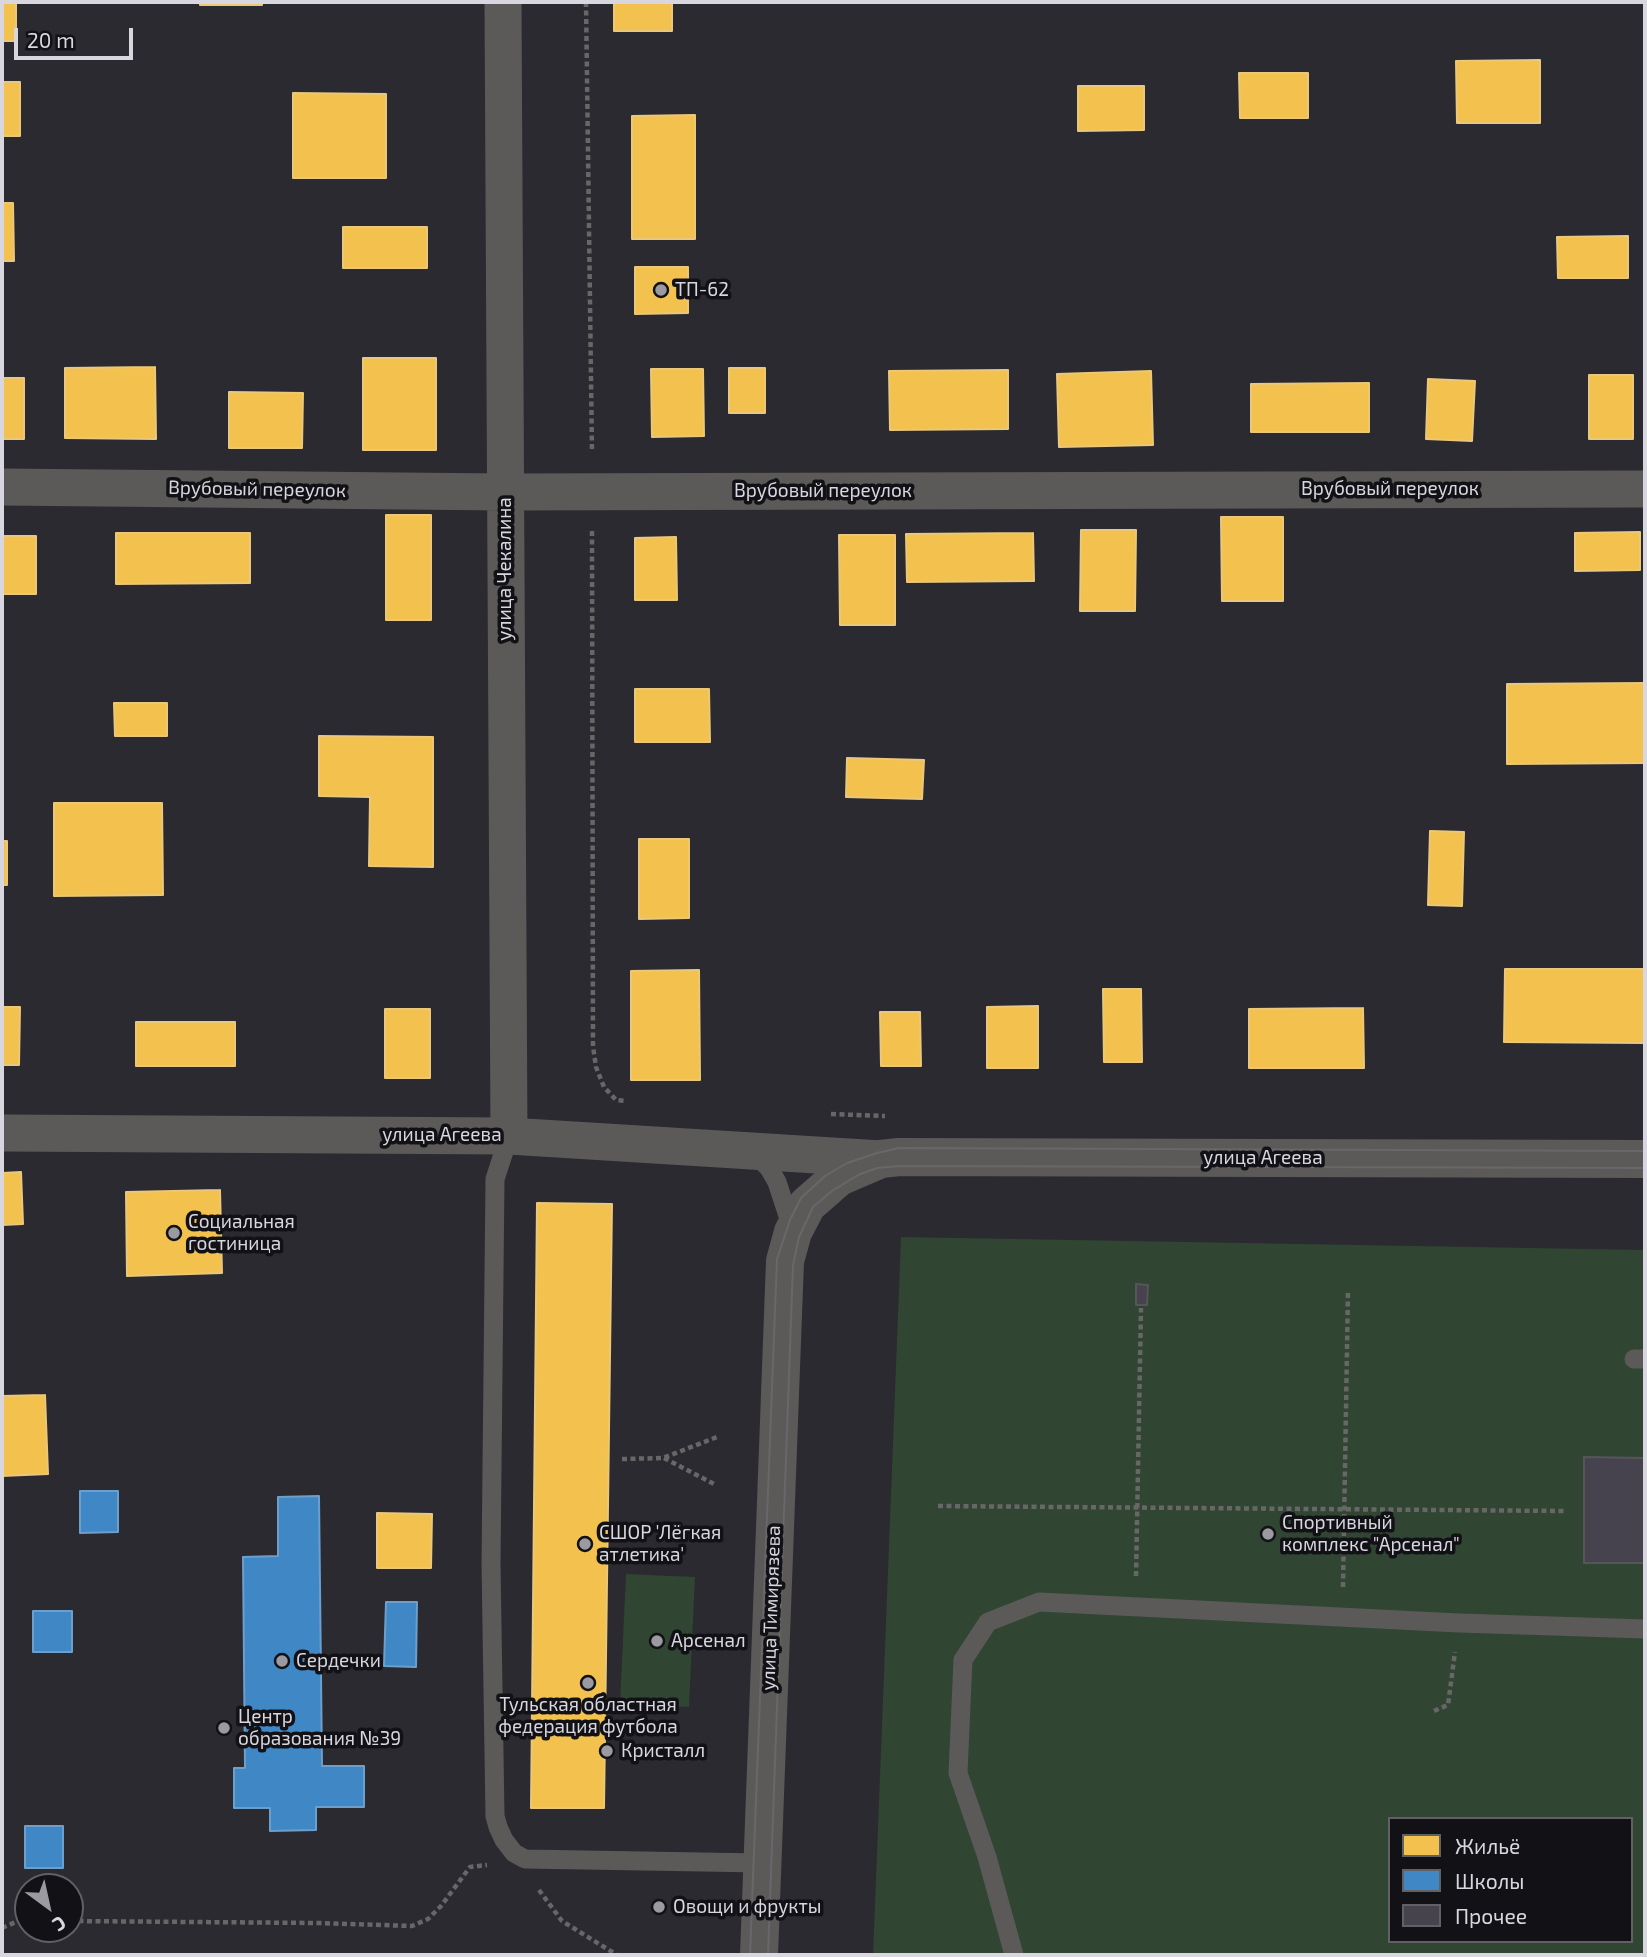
<!DOCTYPE html>
<meta charset="utf-8">
<style>
body{margin:0}
#map{position:relative;width:1647px;height:1957px;overflow:hidden;background:#2b2a30;font-family:"Exo 2",sans-serif}
canvas{display:block}
.frame{position:absolute;inset:0;border:4px solid #d8d6de;pointer-events:none}
.legend{position:absolute;left:1388px;top:1817px;width:245px;height:126px;box-sizing:border-box;background:#121116;border:2px solid #616066;margin:0;padding:9px 12px;list-style:none;font-size:21px;color:#d8d6de}
.legend li{display:flex;align-items:center;gap:14px;height:35px}
.legend b{width:35px;border:2px solid #616066}
.north{position:absolute;left:14px;top:1873px;width:70px;height:70px;box-sizing:border-box;background:#121116;border:2px solid #616066;border-radius:50%;rotate:147deg;font-size:19px;font-weight:700;line-height:28px;text-align:center;color:#d8d6de}
.north::after{content:'';display:block;margin:auto;width:24px;height:32px;background:#9b9aa1;clip-path:polygon(50% 0,100% 100%,50% 72%,0 100%)}
.scale{position:absolute;left:14px;top:28px;width:119px;height:32px;box-sizing:border-box;border:4px solid #d8d6de;border-top:0;padding-left:9px;font-size:21px;line-height:24px;white-space:nowrap;color:#d8d6de;-webkit-text-stroke:5px #121116;paint-order:stroke}
</style>
<div id="map">
<canvas width="1647" height="1957"></canvas>
<div class="frame"></div>
<ul class="legend">
<li><b style="height:19px;background:#f2c14e"></b>Жильё</li>
<li><b style="height:19px;background:#3f88c5"></b>Школы</li>
<li><b style="height:19px;background:#46434e"></b>Прочее</li>
</ul>
<div class="north">С</div>
<div class="scale">20 m</div>
</div>
<script>
const context = document.querySelector('canvas').getContext('2d');
context.lineJoin = 'round';
function paint(path, color) {
  context.fillStyle = color;
  context.fill(path, 'evenodd');
}
function poly(rows) {
  const path = new Path2D();
  for (const r of rows) {
    path.moveTo(r[0], r[1]);
    for (let i = 2; i < r.length; i += 2) path.lineTo(r[i], r[i + 1]);
  }
  return path;
}
function stroke(path, color, width, dash) {
  context.strokeStyle = color;
  context.lineWidth = width;
  context.lineCap = dash ? 'butt' : 'round';
  context.setLineDash(dash || []);
  context.stroke(path);
}
function write(font, color, halo, rows, align = 'center') {
  context.font = font + ' "Exo 2",sans-serif';
  context.lineWidth = 7;
  context.setLineDash([]);
  context.textBaseline = 'middle';
  context.strokeStyle = halo;
  context.fillStyle = color;
  for (const [text, x, y, turn = 0] of rows) {
    context.save();
    context.translate(x, y);
    context.rotate((+turn || 0) * Math.PI / 180);
    context.textAlign = isNaN(turn) ? turn : align;
    if (halo) context.strokeText(text, 0, 0);
    context.fillText(text, 0, 0);
    context.restore();
  }
}
const green = poly([
 [901,1237,1645,1250,1645,1955,873,1955],
 [1390,1819,1631,1819,1631,1941,1390,1941],
 [626,1574,695,1577,689,1707,620,1704]
]);
const homes = poly([
 [2,2,16,2,16,41,2,41,2,2],
 [200,2,262,2,262,5,200,5,200,2],
 [614,2,672,2,672,31,614,31,614,2],
 [1540,60,1540,123,1457,123,1456,61,1540,60],
 [1239,73,1308,73,1308,118,1240,118,1239,73],
 [2,82,20,82,20,136,2,136,2,82],
 [1078,86,1144,86,1144,130,1078,131,1078,86],
 [293,93,386,94,386,178,293,178,293,93],
 [695,115,695,239,632,239,632,116,695,115],
 [2,203,13,203,14,261,2,261,2,203],
 [343,227,427,227,427,268,343,268,343,227],
 [1628,236,1628,278,1558,278,1557,237,1628,236],
 [635,267,688,267,688,313,635,314,635,267],
 [363,358,436,358,436,450,363,450,363,358],
 [155,367,156,439,65,438,65,368,155,367],
 [729,368,765,368,765,413,729,413,729,368],
 [651,369,703,369,704,436,652,437,651,369],
 [1008,370,1008,429,890,430,889,371,1008,370],
 [1151,371,1153,445,1059,447,1057,374,1151,371],
 [1589,375,1633,375,1633,439,1589,439,1589,375],
 [2,378,24,378,24,439,2,439,2,378],
 [1428,379,1475,381,1472,441,1426,439,1428,379],
 [1369,383,1369,432,1251,432,1251,384,1369,383],
 [229,392,303,393,302,448,229,448,229,392],
 [386,515,431,515,431,620,386,620,386,515],
 [1221,517,1283,517,1283,601,1222,601,1221,517],
 [1081,530,1136,530,1135,611,1080,611,1081,530],
 [1640,532,1640,570,1575,571,1575,533,1640,532],
 [116,533,250,533,250,583,116,584,116,533],
 [1033,533,1034,581,907,582,906,534,1033,533],
 [839,535,895,535,895,625,840,625,839,535],
 [2,536,36,536,36,594,2,594,2,536],
 [676,537,677,600,635,600,635,538,676,537],
 [1645,683,1645,763,1507,764,1507,684,1645,683],
 [635,689,709,689,710,742,635,742,635,689],
 [114,703,167,703,167,736,115,736,114,703],
 [319,736,433,737,433,867,369,866,370,797,319,796,319,736],
 [847,758,924,760,922,799,846,797,847,758],
 [54,803,162,803,163,895,54,896,54,803],
 [1430,831,1464,832,1462,906,1428,905,1430,831],
 [639,839,689,839,689,918,639,919,639,839],
 [2,841,7,841,7,885,2,885,2,841],
 [1505,969,1645,969,1645,1043,1504,1042,1505,969],
 [699,970,700,1080,631,1080,631,971,699,970],
 [1103,989,1141,989,1142,1062,1104,1062,1103,989],
 [1038,1006,1038,1068,987,1068,987,1007,1038,1006],
 [2,1007,20,1007,19,1065,2,1065,2,1007],
 [1363,1008,1364,1068,1249,1068,1249,1009,1363,1008],
 [385,1009,430,1009,430,1078,385,1078,385,1009],
 [880,1012,920,1012,921,1066,881,1066,880,1012],
 [136,1022,235,1022,235,1066,136,1066,136,1022],
 [21,1172,23,1224,2,1225,2,1173,21,1172],
 [220,1190,222,1273,127,1276,126,1192,220,1190],
 [537,1203,612,1204,604,1808,531,1808,537,1203],
 [45,1395,48,1474,2,1476,2,1396,45,1395],
 [377,1513,432,1514,431,1568,377,1568,377,1513]
]);
const schools = poly([
 [80,1491,118,1491,118,1532,80,1533,80,1491],
 [319,1496,322,1766,364,1766,364,1807,316,1807,316,1830,270,1831,270,1808,234,1808,234,1768,245,1768,243,1557,278,1556,278,1497,319,1496],
 [386,1602,417,1602,416,1667,384,1666,386,1602],
 [33,1611,72,1611,72,1652,33,1652,33,1611],
 [25,1826,63,1826,63,1868,25,1868,25,1826]
]);
const building = poly([
 [1136,1284,1148,1285,1147,1305,1136,1305,1136,1284],
 [1584,1457,1645,1458,1645,1563,1584,1563,1584,1457]
]);
const path = poly([
 [586,2,592,452],
 [592,531,593,1046,596,1067,604,1087,616,1100,627,1101],
 [831,1114,885,1116],
 [664,1458,716,1485],
 [622,1459,663,1458,717,1437],
 [938,1506,1566,1511],
 [1136,1576,1141,1308],
 [1343,1587,1348,1290],
 [1434,1711,1448,1705,1455,1652],
 [539,1890,562,1921,617,1955],
 [70,1921,318,1923,412,1926,428,1919,441,1906,470,1867,487,1865],
 [2,1928,18,1921,28,1921]
]);
const service = poly([
 [509,1136,495,1179,491,1564,495,1816,498,1827,504,1840,514,1853,525,1859,761,1863],
 [752,1151,769,1168,777,1182,792,1228],
 [1634,1359,1645,1359],
 [1014,1955,987,1857,958,1773,963,1660,988,1622,1039,1602,1459,1623,1645,1629]
]);
const minor = poly([
 [503,2,509,1136],
 [2,487,504,492,1645,489],
 [2,1133,509,1136,881,1159]
]);
const tertiary = poly([
 [759,1955,785,1261,793,1232,807,1205,839,1177,881,1159,899,1157,1645,1159]
]);
const tram = poly([
 [750,1955,777,1259,790,1220,801,1198,825,1176,847,1163,877,1153,899,1148,1645,1151],
 [768,1955,793,1265,799,1237,813,1207,832,1191,858,1175,877,1168,899,1166,1645,1168]
]);
const markers = [
 [661,290,7,"#9b9aa1"],
 [174,1233,7,"#9b9aa1"],
 [1268,1534,7,"#9b9aa1"],
 [585,1544,7,"#9b9aa1"],
 [657,1641,7,"#9b9aa1"],
 [282,1661,7,"#9b9aa1"],
 [588,1683,7,"#9b9aa1"],
 [224,1728,7,"#9b9aa1"],
 [607,1751,7,"#9b9aa1"],
 [659,1907,7,"#9b9aa1"]
];
const poiNames = [
 ["ТП-62",675,290],
 ["Социальная",188,1222],
 ["гостиница",188,1244],
 ["Спортивный",1282,1523],
 ["комплекс \"Арсенал\"",1282,1545],
 ["СШОР 'Лёгкая",599,1533],
 ["атлетика'",599,1555],
 ["Арсенал",671,1641],
 ["Сердечки",296,1661],
 ["Тульская областная",588,1705,"center"],
 ["федерация футбола",588,1727,"center"],
 ["Центр",238,1717],
 ["образования №39",238,1739],
 ["Кристалл",621,1751],
 ["Овощи и фрукты",673,1907]
];
const streetNames = [
 ["Врубовый переулок",257,489,1],
 ["Врубовый переулок",1390,489],
 ["Врубовый переулок",823,491],
 ["улица Чекалина",505,569,-90],
 ["улица Агеева",442,1135],
 ["улица Агеева",1263,1158],
 ["улица Тимирязева",771,1608,-88]
];
paint(green, '#304532');
paint(homes, '#f2c14e');
stroke(homes, '#eac779', 2);
paint(schools, '#3f88c5');
stroke(schools, '#6d9fcc', 2);
paint(building, '#46434e');
stroke(building, '#56555a', 2);
stroke(path, '#686768', 4.5, [5, 3.5]);
stroke(service, '#5b5a59', 19);
stroke(minor, '#5b5a59', 37);
stroke(tertiary, '#5b5a59', 38);
stroke(tram, '#696769', 2);
for (const [x, y, r, color] of markers) {
  const dot = new Path2D();
  dot.arc(x, y, r, 0, 2 * Math.PI);
  context.fillStyle = color;
  context.fill(dot);
  stroke(dot, '#121116', 2.5);
}
write('19px', '#d8d6de', '#121116', poiNames, 'left');
write('19px', '#d8d6de', '#121116', streetNames);
</script>
